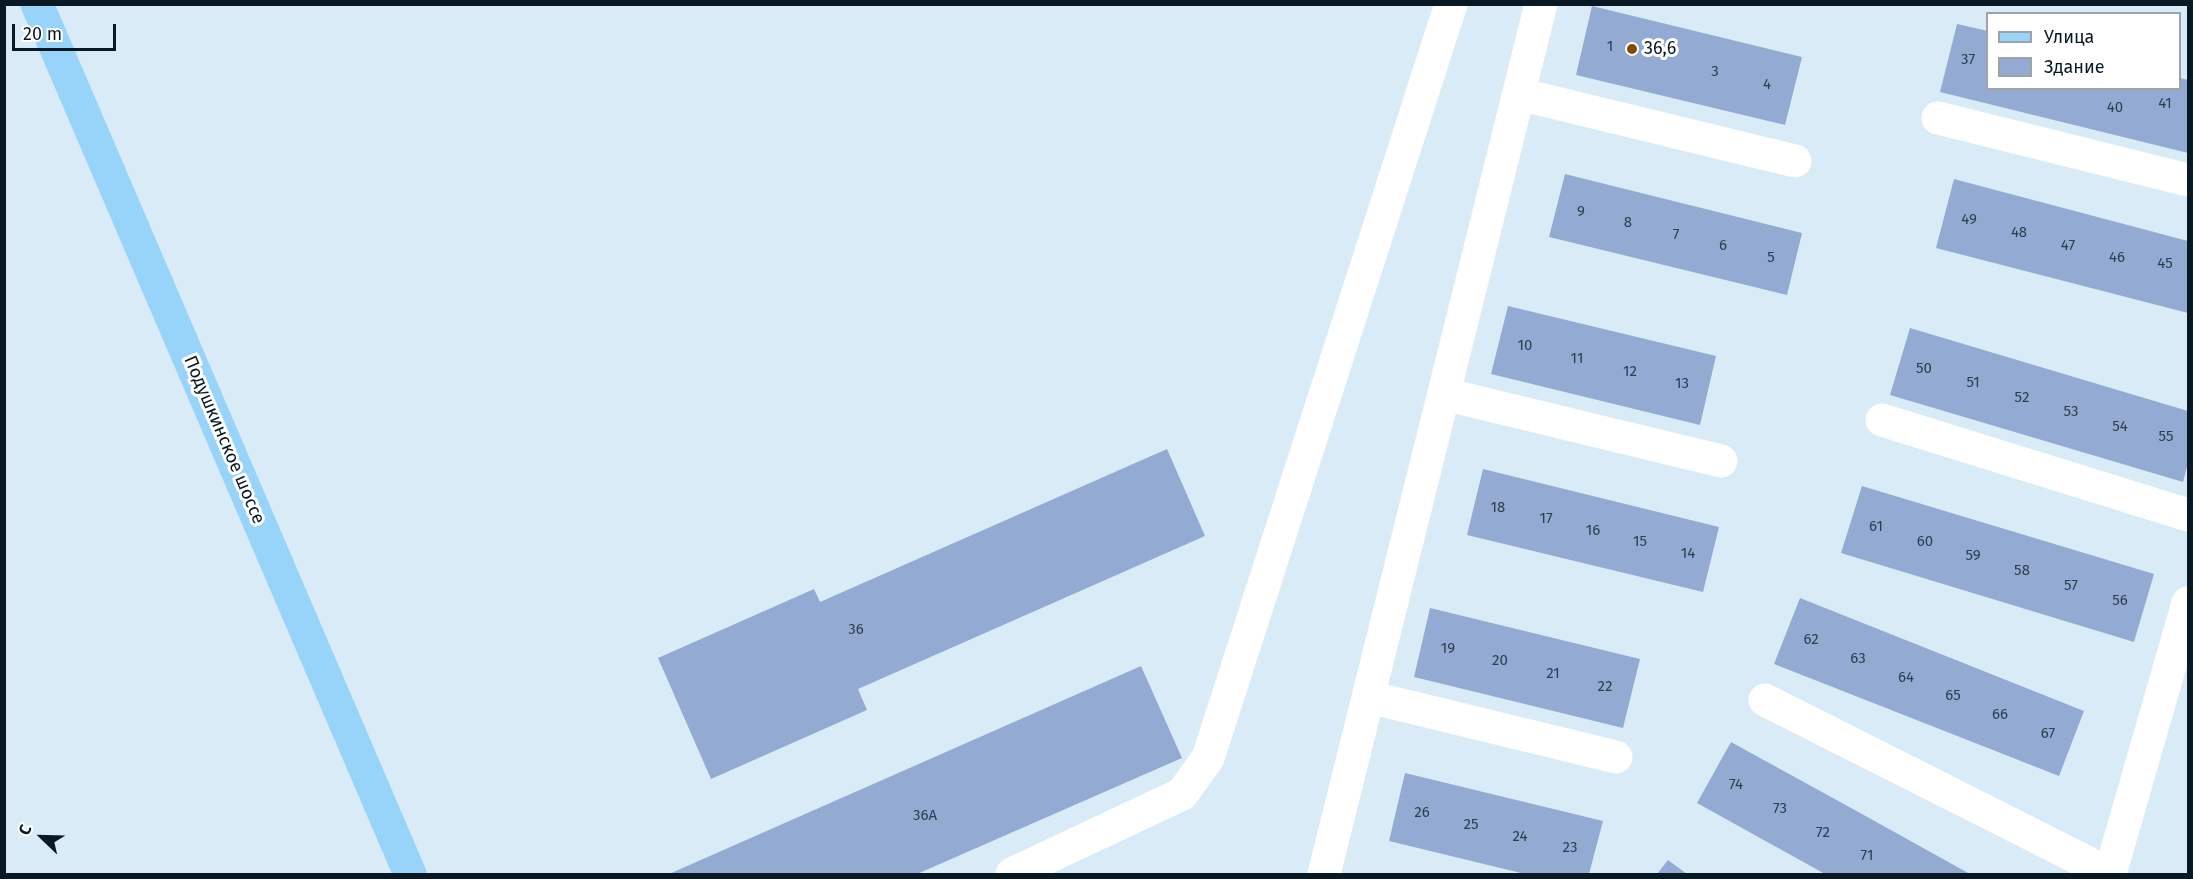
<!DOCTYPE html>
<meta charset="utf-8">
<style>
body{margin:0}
#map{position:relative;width:2193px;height:879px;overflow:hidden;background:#daebf8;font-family:"Fira Sans",sans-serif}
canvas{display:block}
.frame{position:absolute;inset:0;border:6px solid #091924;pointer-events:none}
.legend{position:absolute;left:1986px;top:12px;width:195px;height:78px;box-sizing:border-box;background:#fff;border:2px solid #9da3a7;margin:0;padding:8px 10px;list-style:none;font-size:18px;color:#091924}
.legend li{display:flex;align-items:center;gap:12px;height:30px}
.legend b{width:30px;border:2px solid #9da3a7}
.north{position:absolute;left:12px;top:807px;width:60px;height:60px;-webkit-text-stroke:4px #fff;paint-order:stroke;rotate:293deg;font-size:16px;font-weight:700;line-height:24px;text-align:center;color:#091924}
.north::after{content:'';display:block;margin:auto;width:21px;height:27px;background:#091924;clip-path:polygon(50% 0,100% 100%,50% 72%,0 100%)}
.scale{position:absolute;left:12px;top:24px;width:104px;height:27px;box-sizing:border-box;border:3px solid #091924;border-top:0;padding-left:8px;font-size:18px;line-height:21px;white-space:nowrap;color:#091924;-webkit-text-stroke:4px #fff;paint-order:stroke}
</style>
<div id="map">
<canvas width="2193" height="879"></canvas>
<div class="frame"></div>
<ul class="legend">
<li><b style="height:8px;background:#98d3f9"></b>Улица</li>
<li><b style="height:16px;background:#93abd2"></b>Здание</li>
</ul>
<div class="north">С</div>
<div class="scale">20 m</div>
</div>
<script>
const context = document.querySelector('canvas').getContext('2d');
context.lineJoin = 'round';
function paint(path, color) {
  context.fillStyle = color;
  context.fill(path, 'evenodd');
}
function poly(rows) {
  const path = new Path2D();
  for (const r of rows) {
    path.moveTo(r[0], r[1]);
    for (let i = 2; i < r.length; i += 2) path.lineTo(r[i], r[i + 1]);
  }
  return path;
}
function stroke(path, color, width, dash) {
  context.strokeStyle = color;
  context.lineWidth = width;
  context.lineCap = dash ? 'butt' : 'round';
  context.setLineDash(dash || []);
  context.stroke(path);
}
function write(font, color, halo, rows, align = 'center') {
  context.font = font + ' "Fira Sans",sans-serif';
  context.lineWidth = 6;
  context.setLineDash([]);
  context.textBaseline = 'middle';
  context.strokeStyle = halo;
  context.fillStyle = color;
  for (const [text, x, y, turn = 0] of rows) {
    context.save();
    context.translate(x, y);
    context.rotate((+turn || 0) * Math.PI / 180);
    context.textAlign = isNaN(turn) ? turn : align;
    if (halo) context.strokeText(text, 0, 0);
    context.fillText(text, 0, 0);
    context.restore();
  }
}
const building = poly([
 [1592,6,1802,57,1785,125,1576,75],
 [1957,24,1988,31,1988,88,2180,88,2180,78,2188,80,2188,153,1940,92],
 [1565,174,1802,233,1787,295,1549,237],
 [1954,179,2188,241,2188,313,1936,248],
 [1508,306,1716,356,1700,425,1491,374],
 [1910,328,2188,411,2188,463,2183,482,1890,395],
 [1167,449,1205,536,858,689,867,710,711,779,658,658,814,589,820,602],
 [1483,469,1719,527,1703,592,1467,535],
 [1862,486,2154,574,2134,642,1841,553],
 [1800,598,2084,711,2059,776,1774,664],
 [1430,608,1640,659,1623,728,1414,677],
 [1141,666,1182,758,917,874,669,874],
 [1731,742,1862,814,1970,874,1825,874,1697,803],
 [1405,773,1603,821,1589,874,1525,874,1389,841],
 [1668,860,1687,874,1657,874]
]);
const minor = poly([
 [1519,94,1795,161],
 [1938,118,2188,180],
 [1444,394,1721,461],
 [1882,420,2188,515],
 [1369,697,1616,757],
 [1765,700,2110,874],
 [1012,874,1182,794,1208,758,1451,4],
 [1324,874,1541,4],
 [2110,874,2188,603]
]);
const major = poly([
 [37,4,410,874]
]);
const markers = [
 [1632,49,6,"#844902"]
];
const numberNames = [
 ["1",1610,47],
 ["37",1968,60],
 ["3",1715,72],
 ["4",1767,85],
 ["41",2165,104],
 ["40",2115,108],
 ["9",1581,212],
 ["49",1969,220],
 ["8",1628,223],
 ["48",2019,233],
 ["7",1676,235],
 ["6",1723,246],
 ["47",2068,246],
 ["5",1771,258],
 ["46",2117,258],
 ["45",2165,264],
 ["10",1525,346],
 ["11",1577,359],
 ["50",1924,369],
 ["12",1630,372],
 ["51",1973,383],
 ["13",1682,384],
 ["52",2022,398],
 ["53",2071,412],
 ["54",2120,427],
 ["55",2166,437],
 ["18",1498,508],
 ["17",1546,519],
 ["61",1876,527],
 ["16",1593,531],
 ["15",1640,542],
 ["60",1925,542],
 ["14",1688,554],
 ["59",1973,556],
 ["58",2022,571],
 ["57",2071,586],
 ["56",2120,601],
 ["36",856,630],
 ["62",1811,640],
 ["19",1448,649],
 ["63",1858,659],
 ["20",1500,661],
 ["21",1553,674],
 ["64",1906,678],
 ["22",1605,687],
 ["65",1953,696],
 ["66",2000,715],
 ["67",2048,734],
 ["74",1736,785],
 ["73",1780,809],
 ["26",1422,813],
 ["36А",925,816],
 ["25",1471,825],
 ["72",1823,833],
 ["24",1520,837],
 ["23",1570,848],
 ["71",1867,856]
];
const poiNames = [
 ["36,6",1644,49]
];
const streetNames = [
 ["Подушкинское шоссе",224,440,67]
];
paint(building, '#93abd2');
stroke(minor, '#fff', 33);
stroke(major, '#98d3f9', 33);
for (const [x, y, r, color] of markers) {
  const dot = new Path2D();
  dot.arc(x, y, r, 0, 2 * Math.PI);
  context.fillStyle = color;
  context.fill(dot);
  stroke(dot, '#fff', 2);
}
write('15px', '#2c3e50', null, numberNames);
write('18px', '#091924', '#fff', poiNames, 'left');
write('18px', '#091924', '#fff', streetNames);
</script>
